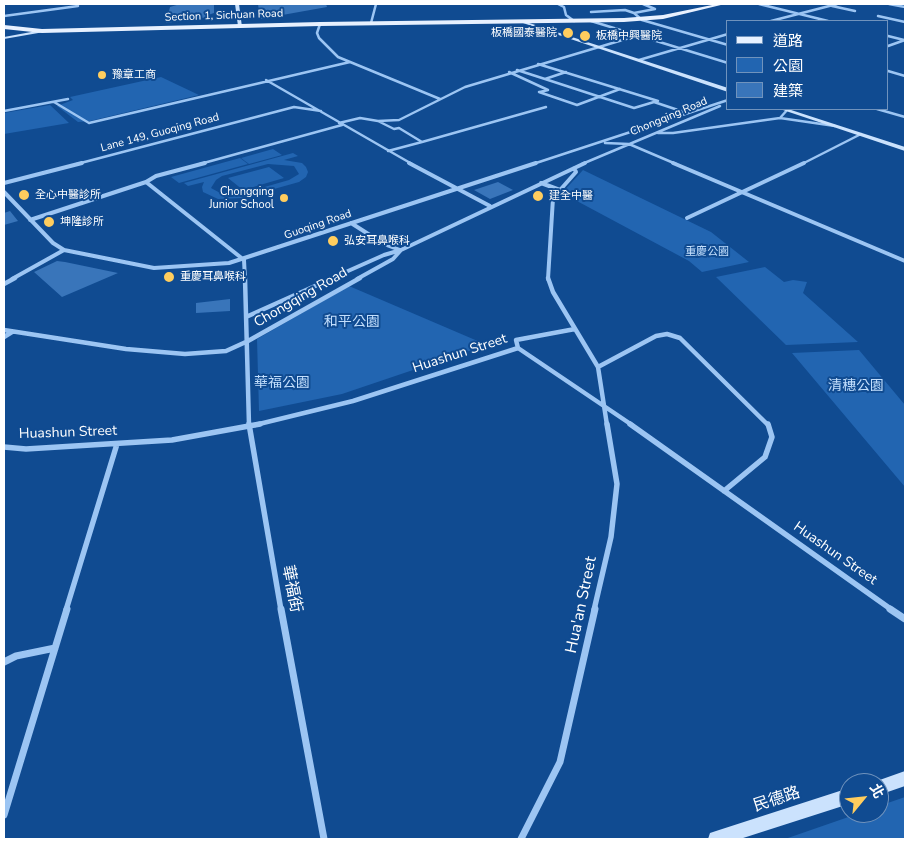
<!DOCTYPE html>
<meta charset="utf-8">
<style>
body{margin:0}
#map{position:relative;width:909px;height:843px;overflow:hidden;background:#104b91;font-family:"Nunito Sans","Noto Sans TC",sans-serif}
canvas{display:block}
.frame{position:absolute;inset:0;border:5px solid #fff;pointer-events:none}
.legend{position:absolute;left:726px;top:20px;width:162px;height:90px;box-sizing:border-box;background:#104b91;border:1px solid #7093bd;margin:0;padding:6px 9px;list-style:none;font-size:15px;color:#fff}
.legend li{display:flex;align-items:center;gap:10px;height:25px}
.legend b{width:25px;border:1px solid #7093bd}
.north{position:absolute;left:839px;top:773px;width:50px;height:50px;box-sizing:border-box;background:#104b91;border:1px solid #7093bd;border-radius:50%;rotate:62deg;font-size:14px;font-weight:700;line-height:20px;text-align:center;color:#fff}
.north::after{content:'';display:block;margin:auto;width:18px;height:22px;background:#ffcd5e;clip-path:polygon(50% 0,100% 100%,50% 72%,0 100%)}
</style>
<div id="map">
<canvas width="909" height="843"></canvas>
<div class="frame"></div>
<ul class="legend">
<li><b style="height:6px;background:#e8f1ff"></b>道路</li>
<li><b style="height:14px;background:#2265b1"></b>公園</li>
<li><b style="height:14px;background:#3975ba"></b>建築</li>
</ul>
<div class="north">北</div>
</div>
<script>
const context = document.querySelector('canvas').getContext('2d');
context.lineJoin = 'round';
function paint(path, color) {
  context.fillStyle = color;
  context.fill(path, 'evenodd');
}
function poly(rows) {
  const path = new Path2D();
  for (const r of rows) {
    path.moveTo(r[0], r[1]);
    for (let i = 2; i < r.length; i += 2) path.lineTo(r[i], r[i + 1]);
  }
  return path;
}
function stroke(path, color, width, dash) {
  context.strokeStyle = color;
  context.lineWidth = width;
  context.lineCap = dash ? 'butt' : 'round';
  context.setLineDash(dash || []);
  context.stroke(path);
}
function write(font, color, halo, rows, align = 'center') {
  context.font = font + ' "Nunito Sans","Noto Sans TC",sans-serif';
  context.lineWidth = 4;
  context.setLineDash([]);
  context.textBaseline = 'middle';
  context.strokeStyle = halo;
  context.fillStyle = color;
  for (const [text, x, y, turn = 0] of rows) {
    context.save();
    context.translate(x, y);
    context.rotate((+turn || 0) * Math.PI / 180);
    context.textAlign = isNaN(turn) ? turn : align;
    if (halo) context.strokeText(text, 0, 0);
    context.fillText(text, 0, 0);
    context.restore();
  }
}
const green = poly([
 [161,77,199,95,90,121,78,122,57,106,73,100,70,97],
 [50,105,69,123,4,134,4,113],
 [273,149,282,155,249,164,241,158],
 [293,153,298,156,284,160,302,163,306,167,308,172,306,177,299,182,242,198,218,199,203,192,202,187,204,182,188,186,184,183],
 [268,164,294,166,299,174,289,180,240,194,222,194,211,188,216,180,222,176],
 [240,158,248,164,179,183,171,177],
 [269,167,284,178,243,190,228,178],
 [583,170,711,232,749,262,702,272,689,261,562,193],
 [765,267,784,282,793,280,807,282,803,293,858,342,786,345,716,277],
 [349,286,487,345,342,394,259,411,257,339],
 [859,350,905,405,905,487,792,353],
 [905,797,905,839,785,839,860,813,879,813,879,806]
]);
const building = poly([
 [180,4,214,4,214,13,208,15,208,18,186,17,186,20,166,23,170,7],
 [258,4,326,4,327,7,260,19],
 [498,182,513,190,490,199,474,190],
 [10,211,18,221,4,225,4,213],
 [57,261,65,262,118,273,62,297,34,272],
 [230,299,230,311,196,313,196,303]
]);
const streetFar4 = poly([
 [558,4,564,7,566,15,574,21],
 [643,4,655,9,634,13,642,20,728,45],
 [759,4,828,21],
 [889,4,905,7],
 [832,6,855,11],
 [591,12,625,10,634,13],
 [4,16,78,6],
 [878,16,905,22],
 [591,21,728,63],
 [771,21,837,4],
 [371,23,376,4],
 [320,24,317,33,319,38,338,57,440,99],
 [888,36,904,40],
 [888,46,905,40],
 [639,60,728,34],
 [538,64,658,101,654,102,687,113],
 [517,70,545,79],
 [888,71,905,76],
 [509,72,548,90,540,92],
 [566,72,545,79,634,108,654,102],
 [266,80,412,164],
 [539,92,577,105,620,89],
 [54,102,89,123,350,62],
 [877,109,905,117],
 [4,111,68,99],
 [780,118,788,109],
 [378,121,399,120,465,87,636,36],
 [339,123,360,118,378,121,394,129,399,128,422,142,388,151],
 [658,133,673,133,780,118,835,126],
 [422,142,546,107],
 [605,143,629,144,676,164],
 [77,164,294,107,321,111],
 [200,164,342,125],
 [533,164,728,100],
 [582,164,720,106],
 [802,164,861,134]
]);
const streetFar3 = poly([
 [409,163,490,206],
 [673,163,905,261],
 [146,182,244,260],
 [4,183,82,163],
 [541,183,560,190],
 [4,192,53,243,64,250,154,268,229,263,536,163],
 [687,218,804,163],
 [30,220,146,182,156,176,205,163],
 [351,223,384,244,400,250],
 [244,260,245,279],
 [12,279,64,250],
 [330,279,384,255,401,250,585,163],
 [357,279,393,259,401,250],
 [548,279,553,198,576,172,574,168]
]);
const streetFar2 = poly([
 [245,278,249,425],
 [548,278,553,292,598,367,607,425],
 [4,284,15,278],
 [246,317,333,278],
 [4,330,126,349,185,354,226,351,248,341,360,278],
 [4,337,12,332],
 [518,348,632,425],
 [518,348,516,340,575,329],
 [598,367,656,336,667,334,680,338,768,425],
 [255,425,353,401,518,348]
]);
const streetFar1 = poly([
 [249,424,281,610],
 [630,424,892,610],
 [4,447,26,449,172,440,260,424],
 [724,491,765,457,772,437,768,424],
 [66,610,117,444],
 [594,610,611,537,617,484,607,424]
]);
const street = poly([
 [281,609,324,839],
 [890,609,905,619],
 [4,662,16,656,55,648],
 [4,815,67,609],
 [521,839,560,762,595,609]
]);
const secondary = poly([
 [235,4,239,4,242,27,238,26,235,4],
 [520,20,728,88,728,92,520,22,520,20],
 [42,30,44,32,4,39,4,37,42,30],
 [780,109,788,109,905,147,905,151,780,109],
 [905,771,905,786,879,795,879,783,873,783,874,782,905,771],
 [849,788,849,804,740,839,708,839,710,833,716,831,849,788]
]);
const primary = poly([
 [717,4,725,4,663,19,624,22,320,26,42,33,4,29,4,25,42,29,320,22,624,18,663,15,717,4]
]);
const markers = [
 [568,33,6,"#ffcd5e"],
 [585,36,6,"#ffcd5e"],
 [102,75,5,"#ffcd5e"],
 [24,195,6,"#ffcd5e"],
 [538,196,6,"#ffcd5e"],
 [284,198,5,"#ffcd5e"],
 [49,222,6,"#ffcd5e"],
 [333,241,6,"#ffcd5e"],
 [169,277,6,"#ffcd5e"]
];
const farStreetnames = [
 ["Section 1, Sichuan Road",224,16,-2],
 ["Chongqing Road",669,117,-23],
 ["Lane 149, Guoqing Road",160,133,-15],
 ["Guoqing Road",318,225,-19]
];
const farPoinames = [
 ["板橋國泰醫院",557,33,"right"],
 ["板橋中興醫院",596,36],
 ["豫章工商",112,75],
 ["Chongqing",274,192,"right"],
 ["Junior School",274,205,"right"],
 ["全心中醫診所",35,195],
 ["建全中醫",549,196],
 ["坤隆診所",60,222],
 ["弘安耳鼻喉科",344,241],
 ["重慶耳鼻喉科",180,277]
];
const farParknames = [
 ["重慶公園",707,252]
];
const streetNames = [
 ["Chongqing Road",301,298,-30],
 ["Huashun Street",460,354,-18],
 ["Huashun Street",68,433,-2],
 ["Huashun Street",835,554,35]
];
const parkNames = [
 ["和平公園",352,323],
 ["華福公園",282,384],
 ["清穗公園",856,387]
];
const nearStreetnames = [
 ["華福街",291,589,79],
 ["Hua'an Street",582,605,-78],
 ["民德路",777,800,-18]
];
paint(green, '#2265b1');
paint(building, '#3975ba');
stroke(streetFar4, '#9cc5f3', 2.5);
stroke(streetFar3, '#9cc5f3', 4);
stroke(streetFar2, '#9cc5f3', 4.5);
stroke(streetFar1, '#9cc5f3', 5.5);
stroke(street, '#9cc5f3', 7);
paint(secondary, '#cbe2fd');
paint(primary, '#e8f1ff');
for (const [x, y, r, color] of markers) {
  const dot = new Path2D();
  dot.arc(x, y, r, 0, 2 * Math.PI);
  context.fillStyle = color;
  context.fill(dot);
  stroke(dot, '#104b91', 2);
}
write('11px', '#fff', '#104b91', farStreetnames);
write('11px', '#fff', '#104b91', farPoinames, 'left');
write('11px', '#c3dffd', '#104b91', farParknames);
write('14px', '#fff', '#104b91', streetNames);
write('14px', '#c3dffd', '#104b91', parkNames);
write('16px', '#fff', '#104b91', nearStreetnames);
</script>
